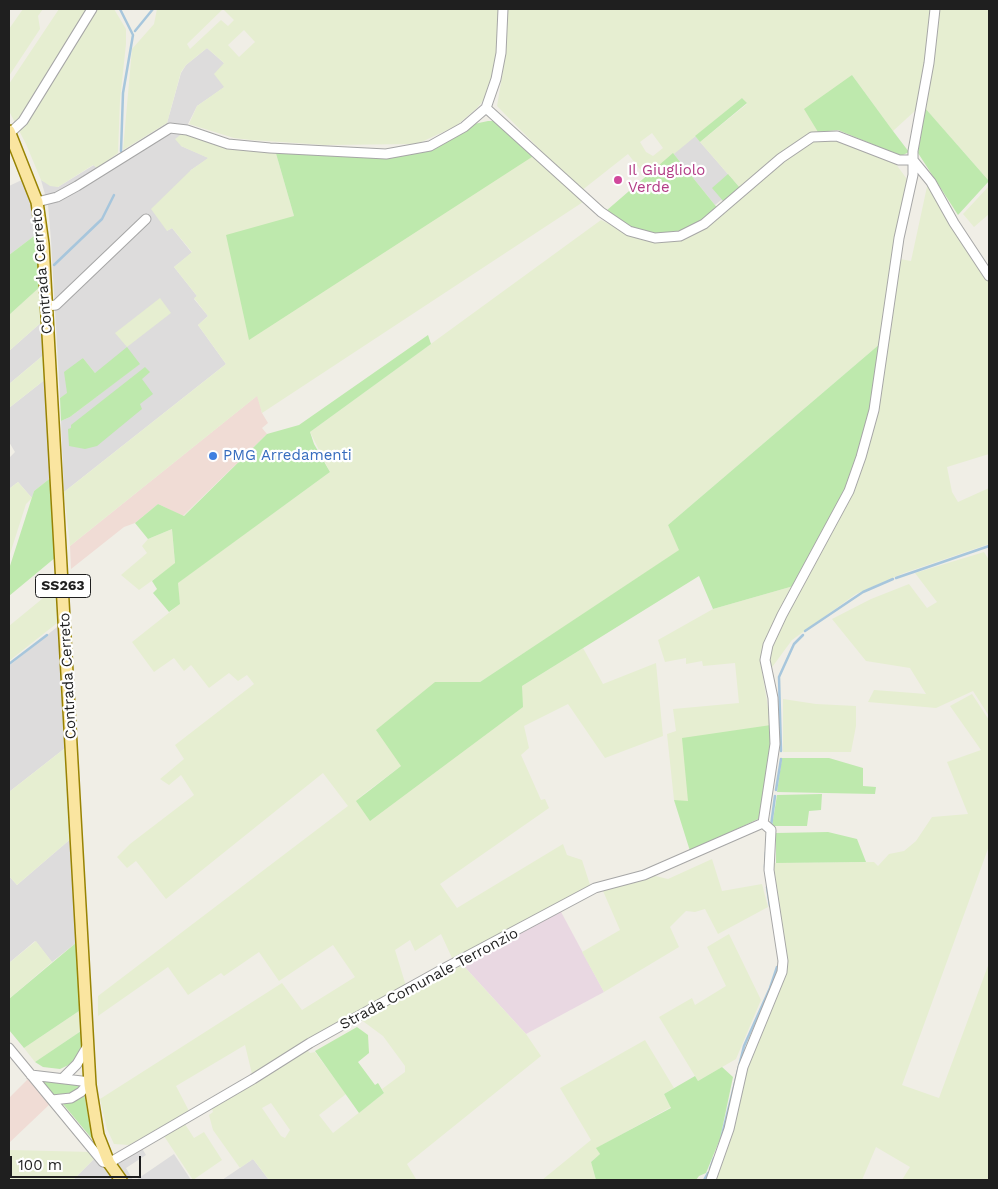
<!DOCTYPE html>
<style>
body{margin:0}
#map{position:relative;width:998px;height:1189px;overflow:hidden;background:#f0eee6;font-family:"Work Sans",sans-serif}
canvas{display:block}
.frame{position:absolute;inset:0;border:10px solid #1f1f1f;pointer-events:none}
.scale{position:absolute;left:10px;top:1156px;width:131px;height:22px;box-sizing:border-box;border:2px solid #1f1f1f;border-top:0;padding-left:6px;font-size:15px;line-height:18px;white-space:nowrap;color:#1f1f1f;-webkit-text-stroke:4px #fff;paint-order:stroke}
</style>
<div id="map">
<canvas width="998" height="1189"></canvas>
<div class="frame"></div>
<div class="scale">100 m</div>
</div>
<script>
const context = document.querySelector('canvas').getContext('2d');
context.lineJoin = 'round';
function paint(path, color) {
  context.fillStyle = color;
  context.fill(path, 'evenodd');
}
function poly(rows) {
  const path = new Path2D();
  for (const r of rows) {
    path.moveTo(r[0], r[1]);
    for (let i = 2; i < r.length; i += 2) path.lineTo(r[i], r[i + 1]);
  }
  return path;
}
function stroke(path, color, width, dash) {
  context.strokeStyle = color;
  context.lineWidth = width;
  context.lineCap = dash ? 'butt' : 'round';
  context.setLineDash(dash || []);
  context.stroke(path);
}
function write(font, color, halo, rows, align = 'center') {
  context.font = font + ' "Work Sans",sans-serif';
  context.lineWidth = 4.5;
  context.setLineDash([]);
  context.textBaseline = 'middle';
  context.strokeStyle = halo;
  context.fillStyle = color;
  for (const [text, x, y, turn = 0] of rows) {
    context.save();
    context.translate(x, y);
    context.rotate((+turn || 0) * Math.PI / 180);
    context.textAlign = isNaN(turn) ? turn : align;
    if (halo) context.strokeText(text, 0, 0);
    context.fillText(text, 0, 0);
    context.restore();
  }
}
const residential = poly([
 [207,48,224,63,225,87,197,106,184,132,181,146,209,158,191,170,167,231,172,228,192,253,174,267,197,296,194,299,208,316,198,325,226,364,64,492,61,421,70,417,139,364,95,373,83,358,67,394,60,398,51,240,48,205,41,180,58,187,94,165,97,168,167,123,181,73,186,65],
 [695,136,740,188,724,202,721,200,715,205,673,153],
 [26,178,38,233,9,255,9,186],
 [44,320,46,353,9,384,9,351],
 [47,378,53,476,34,491,32,498,18,482,9,489,9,458,15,452,9,442,9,408],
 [62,623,69,745,9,792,9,666],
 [74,836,77,942,52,962,35,941,9,963,9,876,17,885],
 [140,1145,146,1155,126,1168,133,1180,73,1180,96,1157,103,1165],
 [174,1154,191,1180,136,1180],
 [253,1159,269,1180,222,1180]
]);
const commercial = poly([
 [258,395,262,413,268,423,262,428,267,434,183,516,158,504,135,523,124,527,71,569,70,546],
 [28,1079,50,1104,9,1143,9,1098]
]);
const industrial = poly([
 [560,910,604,992,526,1034,461,963]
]);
const farmland = poly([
 [23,9,43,9,38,16,40,29,9,76,9,29],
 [59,9,114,9,126,29,126,44,120,100,118,153,97,168,93,165,58,187,50,186,41,180,26,144,9,111,9,84],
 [157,9,501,9,494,78,487,96,477,108,456,126,417,144,325,145,251,140,234,138,189,124,197,106,224,87,214,74,224,63,207,48,186,65,181,72,167,123,123,150,132,49,154,24],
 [223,9,234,20,228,26,221,20,190,49,187,44],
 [244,30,255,42,239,57,228,45],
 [507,9,932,9,928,51,917,109,893,131,852,75,818,132,806,135,740,188,700,142,747,104,742,98,646,177,628,154,581,191,497,106,503,71],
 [652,133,663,148,653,156,646,152,640,142],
 [940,9,989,9,989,181,925,108],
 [184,132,275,150,294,216,535,155,583,202,262,413,257,396,70,546,64,492,226,364,198,325,208,316,194,298,197,296,174,267,192,252,172,228,167,231,151,209,191,170,208,158,181,146,175,139],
 [839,139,893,160,909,182,881,343,668,525,680,550,480,682,435,682,401,766,356,800,522,686,583,648,603,684,656,663,663,736,605,758,568,704,524,726,529,748,521,755,541,800,545,799,549,808,440,884,457,908,563,844,567,855,582,860,590,885,453,960,441,934,415,951,410,940,395,950,406,986,252,1074,245,1045,176,1086,189,1111,129,1145,114,1144,107,1129,100,1099,282,983,302,1010,355,977,333,945,279,981,259,952,224,976,221,973,188,995,168,967,98,1016,98,996,348,806,323,773,166,899,136,861,127,868,117,857,130,844,194,795,181,775,169,785,160,779,184,759,175,745,254,684,247,675,238,681,229,673,209,688,191,665,184,671,174,658,154,672,132,642,180,604,177,583,330,472,310,432,601,220,642,240,670,241,687,237,714,219,808,140],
 [928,182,989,277,989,454,947,467,952,492,958,502,989,488,989,544,904,573,856,594,792,640,770,670,767,657,770,645,836,522,900,259,911,261],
 [989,186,989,214,974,227,963,214],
 [42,285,44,320,9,351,9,315],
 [160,298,171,313,127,347,115,333],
 [46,353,47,378,9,408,9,384],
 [18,482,32,498,26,504,9,557,9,489],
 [172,529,175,564,139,590,121,575,147,553,142,546,148,539],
 [984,552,989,560,989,716,973,691,936,708,868,702,874,690,926,694,910,668,866,661,832,619,871,599,909,584,927,608,937,602,915,573],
 [59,585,61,620,9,661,9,626],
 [797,585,768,634,760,660,771,725,688,802,674,800,667,734,676,731,673,709,739,703,735,663,703,666,702,661,686,664,686,658,665,662,658,640,713,609],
 [972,694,989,720,989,846,902,1085,939,1098,989,963,989,1180,902,1180,910,1167,876,1147,862,1180,713,1180,746,1067,781,981,770,863,874,862,878,866,889,854,904,851,916,841,932,817,968,814,947,762,981,750,950,706],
 [783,699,816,704,856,706,856,726,851,752,783,752],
 [69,745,74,836,17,885,9,876,9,792],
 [712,859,722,891,762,884,768,907,718,934,705,909,695,912,686,911,670,927,679,947,604,992,582,952,620,930,603,891,651,875,668,879],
 [729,934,761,1000,736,1059,698,1081,659,1017,692,998,695,1005,726,986,707,947],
 [36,941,52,962,9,999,9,963],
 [461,963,526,1034,541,1056,407,1164,416,1179,269,1180,253,1159,240,1168,213,1130,209,1115,213,1112,212,1109,209,1110,306,1049,310,1053,315,1052,346,1094,319,1115,333,1133,384,1093,382,1089,405,1072,405,1066,383,1036,360,1019],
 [271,1103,290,1130,285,1138,281,1136,262,1108],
 [82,1009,84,1029,35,1062,24,1048],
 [645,1040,674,1088,664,1094,671,1107,597,1148,600,1154,591,1162,596,1180,542,1180,591,1140,560,1088],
 [183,1121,194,1138,204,1132,222,1160,193,1180,162,1133],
 [9,1150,93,1152,96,1157,73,1180,9,1180]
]);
const grass = poly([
 [852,75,893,131,909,152,901,156,838,130,818,132,804,109],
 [742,98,747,103,700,142,695,136],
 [925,108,989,181,958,215,918,153],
 [488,121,495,121,535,155,249,340,226,235,294,216,275,150,366,155,447,140,474,124],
 [673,153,719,210,688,229,656,235,626,225,606,211],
 [728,174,740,188,724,202,712,188],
 [38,233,42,285,9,315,9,255],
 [428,335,431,344,310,432,314,444,330,472,178,583,180,604,169,612,153,593,157,589,152,581,175,563,172,529,148,539,135,523,158,504,184,516,267,434,299,425],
 [881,343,869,419,848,486,797,585,713,609,699,576,522,686,523,707,370,821,356,801,401,766,376,730,435,682,480,682,679,550,668,525],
 [127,347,140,364,70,417,61,421,60,398,67,393,64,372,83,358,95,373],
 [145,367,150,372,142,379,153,394,140,404,142,409,97,446,85,449,69,446,68,429,71,428,71,425],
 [53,476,56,557,9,596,9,569,34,491],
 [771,725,772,739,761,815,758,819,690,851,674,800,688,801,682,738],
 [782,758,829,758,863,768,863,786,876,787,875,794,777,792],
 [822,794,821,810,809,811,807,826,772,826,777,795],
 [828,832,857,839,866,862,776,863,776,833],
 [77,942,82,1009,24,1048,9,1030,9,999],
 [357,1027,368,1035,369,1053,358,1062,375,1085,378,1083,384,1093,359,1113,315,1051],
 [84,1029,84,1047,75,1062,60,1069,43,1067,35,1062],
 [722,1067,733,1077,720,1139,706,1173,699,1176,696,1180,596,1180,591,1162,600,1154,596,1148,671,1108,664,1094,695,1076,698,1081],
 [61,1081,74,1083,80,1087,68,1095,58,1096,53,1095,42,1082],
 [84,1093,88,1116,93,1140,63,1104]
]);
const stream = poly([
 [120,9,133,35,123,93,121,151],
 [135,31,153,9],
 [54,265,102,219,114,195],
 [896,578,989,546],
 [805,631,863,592,893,579],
 [9,664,47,635],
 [781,751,779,677,794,644,803,635],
 [776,790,781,759],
 [771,826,775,796],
 [765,867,766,852],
 [767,887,770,906],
 [721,1139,744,1046,770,988,777,967],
 [710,1169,714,1158],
 [704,1180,708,1173]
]);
const minor = poly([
 [486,108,601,212,629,231,655,238,680,236,704,224,781,158,812,137,837,136,899,160,913,160,931,182,954,223,989,276],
 [10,133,23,121,92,9],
 [37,202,57,197,77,186,170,128,187,130,228,144,270,148,386,154,430,146,464,127,486,108,496,79,501,53,503,9],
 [47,306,56,305,146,219],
 [9,1048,103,1162,109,1163,253,1079,310,1043,443,969,595,888,644,875,763,823],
 [31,1075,90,1082,81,1092,71,1098,52,1100],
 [64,1077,77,1064,87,1047],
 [711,1180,729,1129,743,1067,782,972,783,961,769,870,771,830,763,823,775,744,773,698,765,660,768,645,782,615,849,491,861,457,874,410,899,238,913,175,913,151,929,63,935,9]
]);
const major = poly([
 [9,131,37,202,43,244,90,1085,98,1135,109,1163,121,1180]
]);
const markers = [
 [618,180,5,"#d1479c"],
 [213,456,5,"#3f7fe0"]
];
const shields = [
 [63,586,55]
];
const shieldNames = [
 ["SS263",63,586]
];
const hotelNames = [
 ["Il Giugliolo",628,171],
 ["Verde",628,188]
];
const streetNames = [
 ["Contrada Cerreto",42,271,-95],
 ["Contrada Cerreto",68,676,-93],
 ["Strada Comunale Terronzio",429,979,-28]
];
const shopNames = [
 ["PMG Arredamenti",223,456]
];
paint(residential, '#dddcdc');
paint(commercial, '#f0dcd5');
paint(industrial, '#e9d8e2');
paint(farmland, '#e6eed1');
paint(grass, '#bee9ad');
stroke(stream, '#a7c6dc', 2.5);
stroke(minor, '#a6a6a6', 11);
stroke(major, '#988303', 14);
stroke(minor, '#fff', 9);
stroke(major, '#fae5a0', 11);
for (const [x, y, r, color] of markers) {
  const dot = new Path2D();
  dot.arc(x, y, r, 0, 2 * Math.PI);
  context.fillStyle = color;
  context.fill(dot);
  stroke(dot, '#fff', 2);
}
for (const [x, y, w] of shields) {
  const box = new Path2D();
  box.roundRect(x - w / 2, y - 11.5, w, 23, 4);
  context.fillStyle = '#fff';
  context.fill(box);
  stroke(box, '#1f1f1f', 1);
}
write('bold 14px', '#1f1f1f', null, shieldNames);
write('15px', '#b23c85', '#fff', hotelNames, 'left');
write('15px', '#1f1f1f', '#fff', streetNames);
write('15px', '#366cbe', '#fff', shopNames, 'left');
</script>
